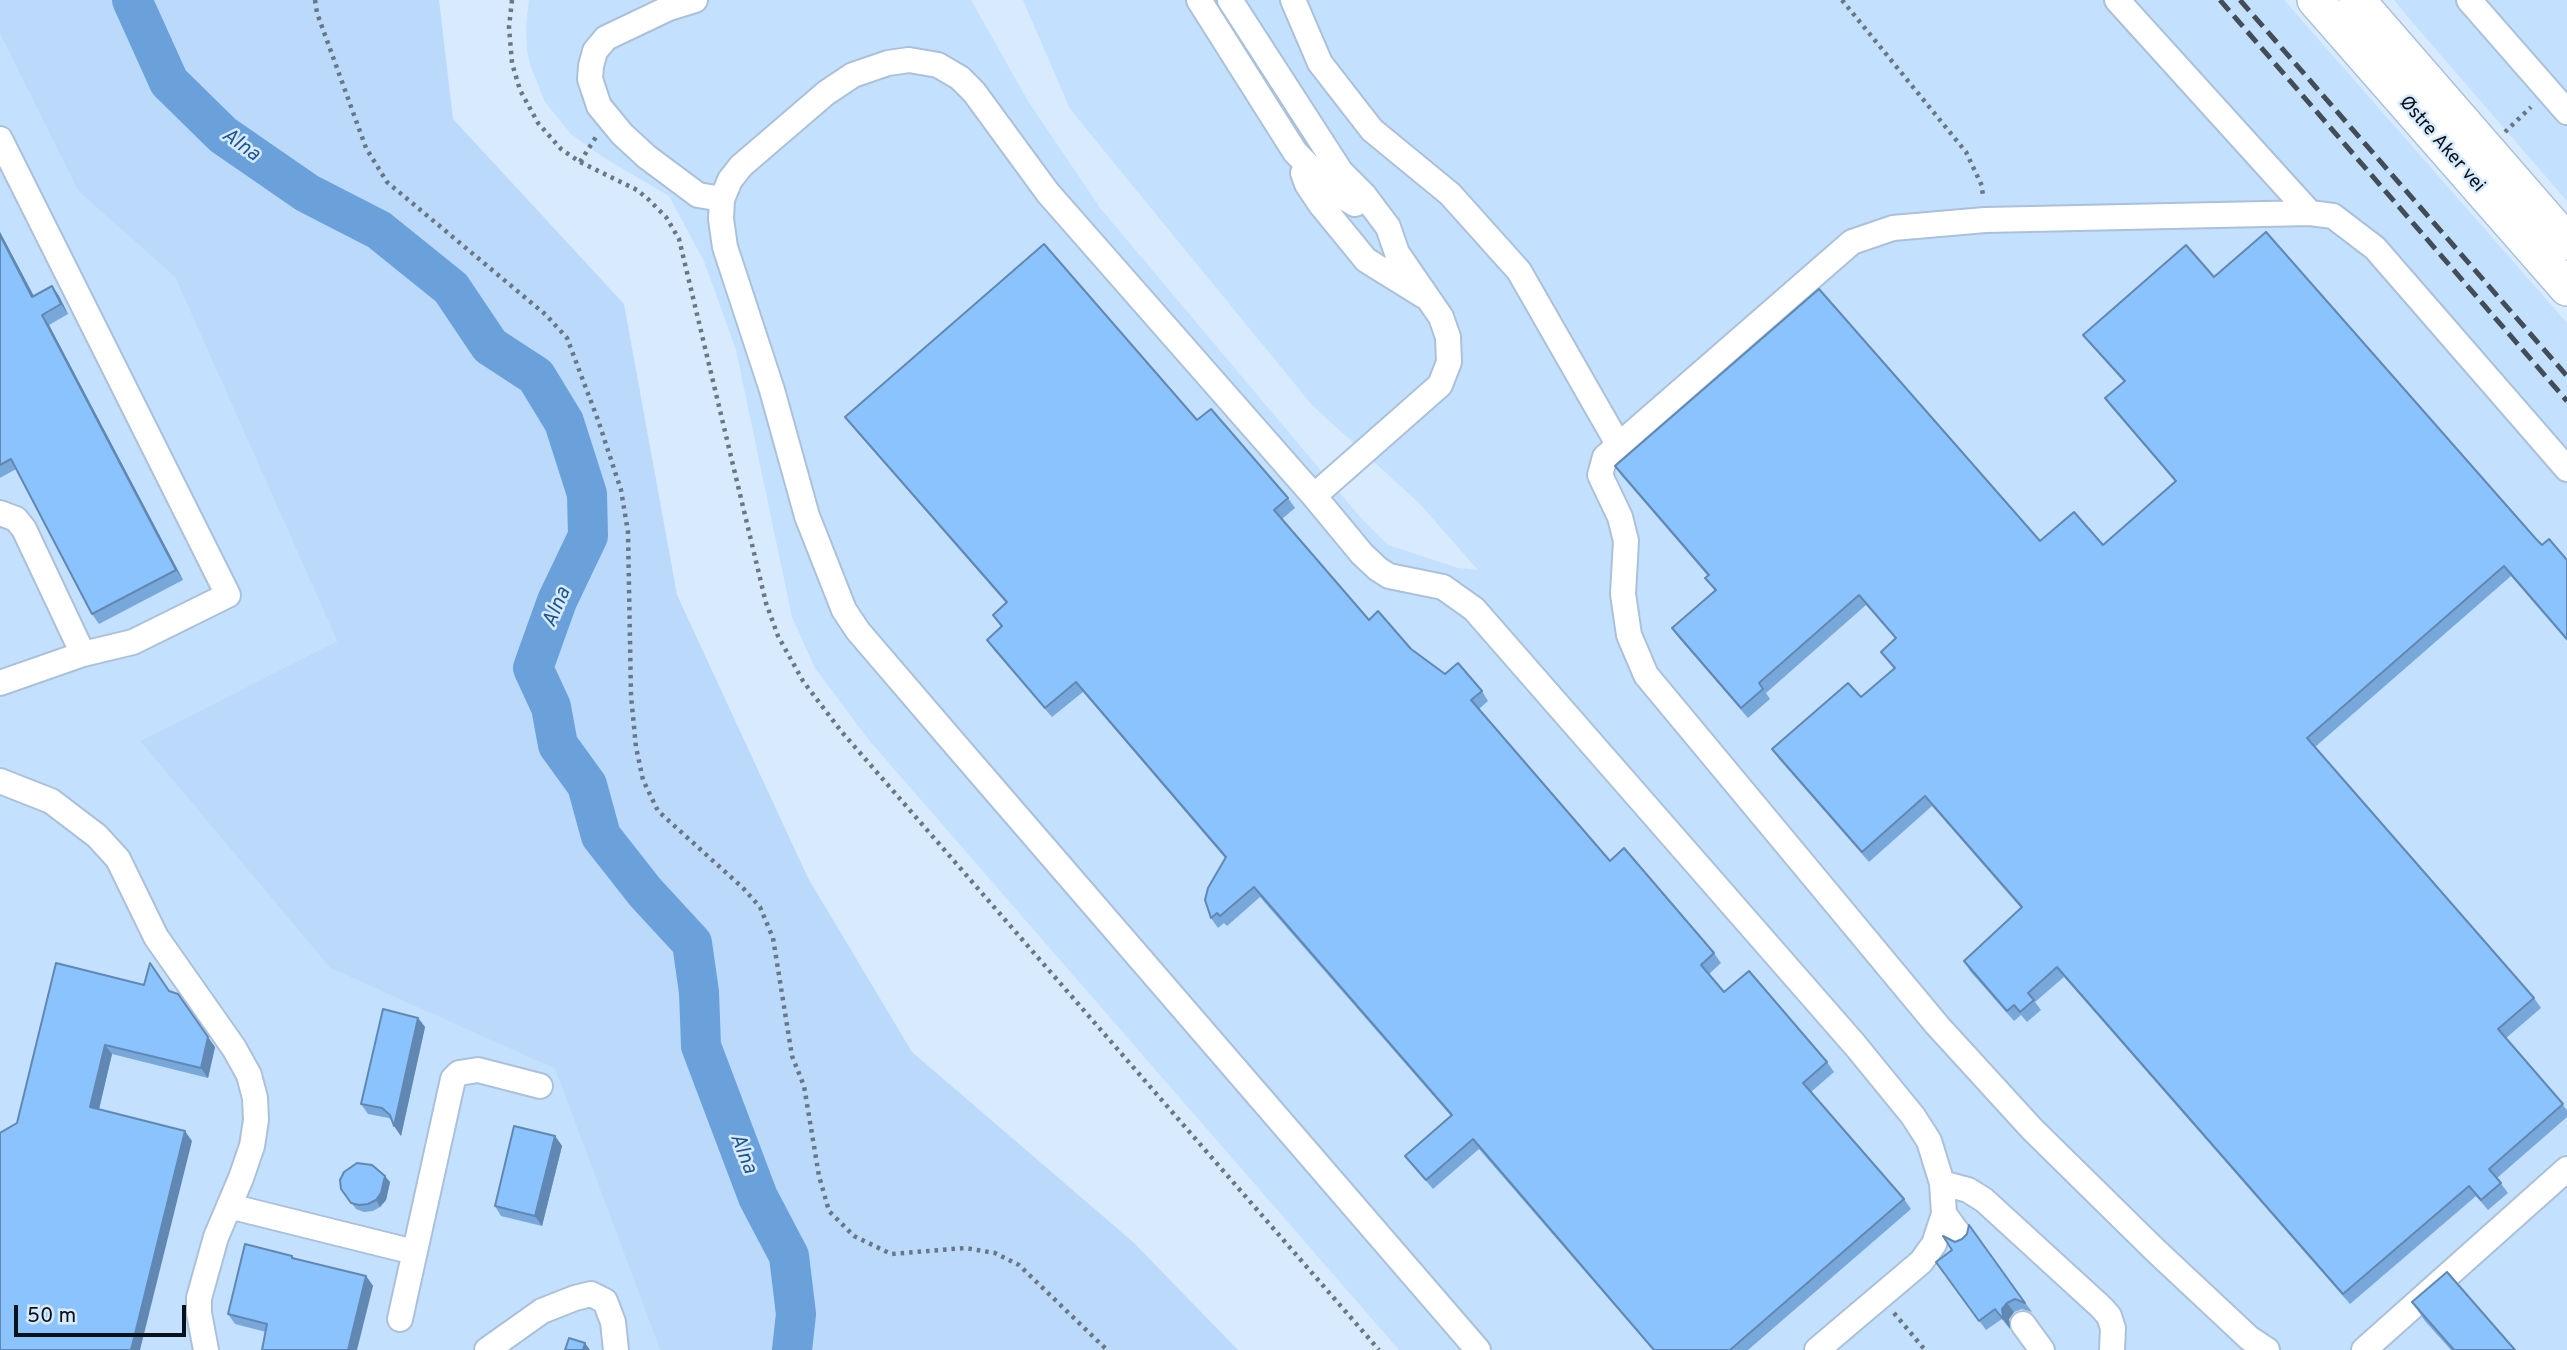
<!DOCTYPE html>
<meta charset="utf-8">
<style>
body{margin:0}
#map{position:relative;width:2567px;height:1350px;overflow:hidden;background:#d8eafe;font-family:Overpass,sans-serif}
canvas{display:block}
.scale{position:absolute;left:14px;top:1305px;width:172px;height:32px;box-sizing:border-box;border:4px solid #091119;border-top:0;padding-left:9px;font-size:21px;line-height:24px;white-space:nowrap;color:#091119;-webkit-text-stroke:5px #d8eafe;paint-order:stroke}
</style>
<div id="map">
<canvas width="2567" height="1350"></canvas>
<div class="scale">50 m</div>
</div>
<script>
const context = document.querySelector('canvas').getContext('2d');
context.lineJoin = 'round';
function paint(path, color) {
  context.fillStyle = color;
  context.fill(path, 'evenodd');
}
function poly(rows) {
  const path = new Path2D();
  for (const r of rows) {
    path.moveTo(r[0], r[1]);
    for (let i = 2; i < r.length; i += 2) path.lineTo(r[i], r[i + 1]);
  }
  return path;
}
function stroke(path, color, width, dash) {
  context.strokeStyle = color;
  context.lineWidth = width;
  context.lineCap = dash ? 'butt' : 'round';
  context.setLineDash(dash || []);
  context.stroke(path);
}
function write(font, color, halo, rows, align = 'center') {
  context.font = font + ' Overpass,sans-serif';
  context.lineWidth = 5;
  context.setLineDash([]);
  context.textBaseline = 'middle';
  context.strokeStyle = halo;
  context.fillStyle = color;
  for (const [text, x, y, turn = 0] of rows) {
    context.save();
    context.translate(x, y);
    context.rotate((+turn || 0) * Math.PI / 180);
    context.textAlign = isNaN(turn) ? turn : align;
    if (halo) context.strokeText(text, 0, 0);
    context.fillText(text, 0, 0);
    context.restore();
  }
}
const built = poly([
 [529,0,971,0,1028,101,1100,208,1360,517,1388,545,1458,568,1478,570,1420,504,1312,405,1070,109,1023,0,2284,0,2567,323,2567,1350,1399,1350,868,739,815,668,792,617,736,350,704,261,669,196,603,157,571,134,545,102,531,67,527,51,526,26],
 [2394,0,2567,0,2567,201,2407,16],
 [0,34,78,191,175,277,337,641,140,741,330,968,555,1069,660,1350,0,1350]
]);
const green = poly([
 [0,0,439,0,453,119,624,304,677,595,808,878,912,1052,1133,1242,1238,1350,660,1350,555,1069,330,968,140,741,337,641,175,277,78,191,0,34]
]);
const river = poly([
 [132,0,169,82,223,135,307,193,379,230,451,288,490,346,536,376,564,422,587,494,588,536,557,601,533,668,551,707,558,745,587,785,601,836,645,892,692,943,699,992,701,1046,758,1197,789,1256,796,1314,792,1350]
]);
const path = poly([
 [315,0,317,13,366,148,387,182,546,315,567,338,598,420,621,490,628,532,631,696,636,747,643,780,658,811,743,888,760,907,773,938,792,1056,804,1086,819,1176,829,1211,854,1236,891,1254,965,1248,995,1253,1019,1265,1107,1350],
 [512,0,509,27,512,63,520,90,538,123,561,149,580,162,637,190,648,199,666,217,679,239,766,603,778,636,803,681,841,731,1379,1350],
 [1842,0,1966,152,1982,186,1983,198],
 [2505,132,2531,107],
 [580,162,596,137],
 [1894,1313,1925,1350]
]);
const minor = poly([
 [695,0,669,8,606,38,595,51,591,66,590,79,599,106,622,134,647,157,698,195,722,199],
 [1199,0,1295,152,1334,192,1355,204],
 [1230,0,1341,172,1347,187],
 [1293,0,1320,63,1372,130,1450,194,1519,271,1618,444],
 [2117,0,2310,213],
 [2469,0,2567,112],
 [0,139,228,595,133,642,83,654,0,683],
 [1303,173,1307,184,1321,205,1366,260,1424,296],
 [1314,496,1440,385,1449,362,1448,337,1441,317,1397,253,1388,227,1364,195,1341,172],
 [0,513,16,519,24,529,83,654],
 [0,781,51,801,97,836,118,859,156,937,234,1048,249,1075,255,1098,256,1120,252,1146,241,1178,216,1237,199,1298,199,1313,206,1350],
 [1942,1183,1968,1190,1984,1200,2101,1307,2109,1316,2113,1328,2112,1350],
 [229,1206,414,1252],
 [1944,1214,1961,1237],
 [400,1319,453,1079,459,1073,478,1070,540,1086],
 [2023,1324,2042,1350],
 [487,1350,542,1311,575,1298,591,1294,605,1301,613,1322,616,1350],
 [1478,1350,948,736,858,631,844,610,807,516,772,390,725,247,721,219,722,199,730,180,741,166,826,93,853,75,888,63,909,60,938,65,960,78,974,92,1048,193,1314,496,1362,554,1378,569,1389,576,1443,587,1474,609,1855,1045,1913,1116,1929,1141,1942,1183,1944,1214,1934,1244,1921,1262,1817,1350],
 [2267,1350,2249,1338,2155,1250,2032,1129,1937,1025,1646,675,1629,635,1623,594,1626,541,1620,517,1600,475,1605,457,1852,242,1893,228,1985,220,2310,213,2333,216,2375,248,2567,469],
 [2364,1350,2567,1169]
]);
const highway = poly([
 [2315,0,2567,288],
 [2357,0,2567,242]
]);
const rail = poly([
 [2220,0,2567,401],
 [2240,0,2567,376]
]);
const wall = poly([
 [0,232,34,296,52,286,59,296,68,314,49,325,183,580,99,624,92,614,16,469,0,478],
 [2214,277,2542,545,2567,560,2567,641,2511,576,2315,747,2534,998,2541,1008,2506,1038,2567,1110,2567,1117,2497,1178,2508,1193,2488,1210,2476,1196,2350,1304,2064,977,2035,1002,2041,1010,2027,1022,2021,1015,2014,1021,1970,971,1964,961,2021,908,1932,806,1869,862,1779,759,1772,749,1861,697,1894,669,1881,652,1895,638,1866,605,1766,693,1770,699,1748,718,1679,638,1672,628,1715,591,1705,578,1708,576,1622,476,1615,466,2040,541,2103,545,2175,481,2112,408,2105,398,2124,382,2090,344,2083,335],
 [845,417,1288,498,1295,508,1282,519,1369,620,1445,674,1482,691,1488,701,1479,709,1610,861,1714,953,1721,963,1709,974,1724,992,1827,1062,1834,1072,1811,1092,1904,1199,1911,1209,1748,1350,1653,1350,1479,1149,1433,1189,1405,1156,1451,1116,1260,897,1227,926,1224,923,1218,928,1211,918,1225,858,1083,692,1052,717,994,650,987,640,1001,627,993,615,1006,603,852,426],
 [56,963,169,992,215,1047,208,1078,112,1054,99,1110,192,1141,17,1123],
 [418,1018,425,1027,401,1136,394,1126,392,1121,389,1118,368,1114,361,1104],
 [555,1136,562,1146,542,1226,501,1216,495,1206],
 [390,1182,386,1200,380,1207,373,1211,364,1212,356,1209,341,1189],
 [1969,1225,2032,1312,2022,1309,2014,1312,2009,1319,2010,1329,2002,1319,1986,1330,1936,1262,1952,1250,1955,1242,1962,1239,1967,1234],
 [295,1259,366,1276,373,1286,266,1332,235,1324,228,1314],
 [2412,1302,2515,1350,2451,1350,2425,1321]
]);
const shadedWall = poly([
 [0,232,39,306,32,297,0,235],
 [52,286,59,296,68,314,61,304],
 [42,315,49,325,183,580,176,570],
 [418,1018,425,1027,401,1136,394,1126],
 [208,1037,215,1047,208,1078,201,1068],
 [105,1045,112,1054,97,1117,90,1107],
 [185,1131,192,1141,140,1350,131,1350],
 [555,1136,562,1146,542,1226,535,1216],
 [385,1176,390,1182,386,1200,380,1207,376,1200],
 [366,1276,373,1286,357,1350,348,1350],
 [2007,1303,2014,1312,2009,1319,2010,1329,2003,1319,2002,1309],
 [585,1343,590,1350,583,1350]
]);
const building = poly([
 [2266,232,2536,539,2542,545,2549,539,2567,560,2567,639,2504,566,2307,738,2534,998,2498,1029,2563,1104,2489,1169,2501,1183,2481,1200,2469,1186,2343,1294,2057,967,2028,993,2034,1000,2020,1012,2014,1005,2007,1011,1964,961,2022,907,1925,796,1862,852,1772,749,1848,683,1861,697,1895,668,1881,652,1896,638,1859,595,1759,683,1763,689,1741,708,1672,628,1716,590,1705,578,1709,575,1615,466,1819,289,2040,541,2074,512,2103,545,2176,481,2105,398,2125,381,2083,335,2186,245,2214,277,2266,232],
 [0,235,32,297,52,286,61,304,42,315,176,570,92,614,11,459,0,465,0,235],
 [1044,244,1197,420,1211,409,1288,498,1274,510,1369,620,1378,611,1411,649,1445,674,1458,663,1482,691,1471,700,1610,861,1624,848,1714,953,1701,965,1724,992,1749,971,1827,1062,1803,1083,1904,1199,1730,1350,1654,1350,1473,1139,1426,1180,1405,1156,1452,1115,1254,887,1220,916,1217,913,1211,918,1205,900,1208,888,1226,857,1076,682,1045,708,987,640,1002,626,993,615,1007,602,845,417,1044,244],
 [56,963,144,985,150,963,169,991,178,994,208,1037,201,1068,105,1045,90,1107,185,1131,131,1350,0,1350,0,1133,17,1123,56,963],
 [383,1009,418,1018,394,1126,390,1115,382,1108,361,1104,383,1009],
 [514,1126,555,1136,535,1216,495,1206,514,1126],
 [357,1163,372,1165,385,1176,381,1193,376,1200,368,1204,359,1205,351,1203,341,1189,340,1180,344,1172,357,1163],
 [1969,1225,2025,1303,2015,1299,2007,1303,2002,1309,2003,1319,1995,1309,1979,1321,1936,1262,1952,1250,1943,1236,1955,1242,1962,1239,1967,1234,1969,1225],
 [245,1244,292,1256,292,1258,366,1276,348,1350,262,1350,267,1324,228,1314,245,1244],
 [2447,1272,2515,1350,2454,1350,2412,1302,2447,1272],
 [569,1338,585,1343,583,1350,565,1350,569,1338]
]);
const streetNames = [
 ["Østre Aker vei",2441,145,49]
];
const waterNames = [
 ["Alna",240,146,36],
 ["Alna",558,608,-67],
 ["Alna",742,1154,69]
];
paint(built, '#c3e0fe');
paint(green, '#bbd9fa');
stroke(river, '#6aa1da', 40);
stroke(minor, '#abc1d9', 28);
stroke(highway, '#abc1d9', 38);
stroke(path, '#697684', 4.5, [3.5, 5]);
stroke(minor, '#fff', 24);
stroke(highway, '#fff', 35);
stroke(rail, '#424d58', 5, [14, 7]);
paint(wall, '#78a8da');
paint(shadedWall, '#6188b2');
paint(building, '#8bc3fe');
stroke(building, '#6188b2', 2);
write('19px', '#091119', '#d8eafe', streetNames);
write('italic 21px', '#1e578d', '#d8eafe', waterNames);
</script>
